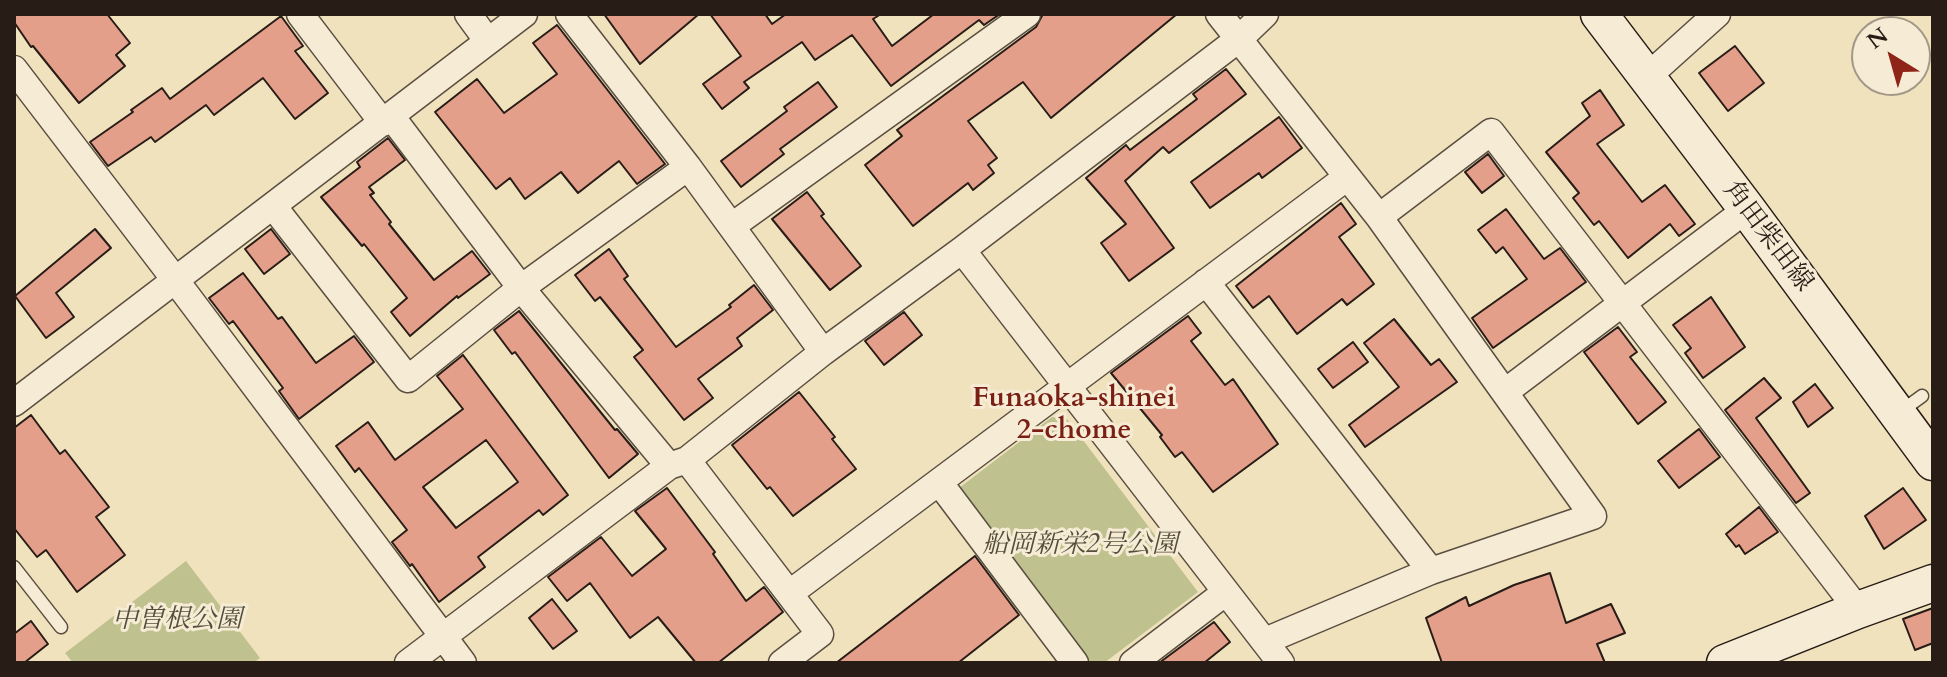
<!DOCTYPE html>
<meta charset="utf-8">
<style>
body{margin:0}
#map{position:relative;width:1947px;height:677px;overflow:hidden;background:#f1e2be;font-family:Cardo,serif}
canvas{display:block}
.frame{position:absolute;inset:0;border:16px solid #281c17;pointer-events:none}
.north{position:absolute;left:1851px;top:16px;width:80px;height:80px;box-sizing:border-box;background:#f6ecd5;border:2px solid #a49989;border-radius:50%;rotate:323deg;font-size:22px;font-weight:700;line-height:32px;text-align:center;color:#281c17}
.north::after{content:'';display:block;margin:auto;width:28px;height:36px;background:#8f2418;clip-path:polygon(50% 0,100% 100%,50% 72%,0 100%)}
</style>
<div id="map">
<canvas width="1947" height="677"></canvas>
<div class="frame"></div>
<div class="north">N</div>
</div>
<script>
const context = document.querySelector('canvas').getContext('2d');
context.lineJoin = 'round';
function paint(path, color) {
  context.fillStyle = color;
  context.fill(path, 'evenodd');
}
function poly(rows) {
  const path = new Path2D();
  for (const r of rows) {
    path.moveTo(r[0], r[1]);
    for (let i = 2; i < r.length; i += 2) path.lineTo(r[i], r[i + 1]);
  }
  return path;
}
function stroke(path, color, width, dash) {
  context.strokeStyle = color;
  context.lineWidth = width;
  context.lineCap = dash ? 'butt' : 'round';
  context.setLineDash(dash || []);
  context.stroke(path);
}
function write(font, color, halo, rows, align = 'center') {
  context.font = font + ' Cardo,"Noto Serif JP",serif';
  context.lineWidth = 6;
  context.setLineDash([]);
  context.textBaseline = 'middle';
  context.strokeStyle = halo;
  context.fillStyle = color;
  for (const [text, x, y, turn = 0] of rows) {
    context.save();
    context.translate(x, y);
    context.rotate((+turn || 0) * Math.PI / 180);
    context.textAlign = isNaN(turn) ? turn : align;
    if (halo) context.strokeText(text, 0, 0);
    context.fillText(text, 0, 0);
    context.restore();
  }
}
const green = poly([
 [1052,417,1067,419,1198,592,1104,663,1086,663,959,488],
 [186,561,260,658,253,663,73,663,65,653]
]);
const building = poly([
 [14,14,107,14,130,43,116,55,125,66,79,103,33,46,31,47,14,22,14,14],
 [604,14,699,14,640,64,604,14],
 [710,14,765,14,772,24,786,14,881,14,873,19,892,46,934,14,1000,14,984,25,979,20,891,86,852,35,815,60,802,42,744,82,749,88,722,109,703,84,741,56,710,14],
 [1043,14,1177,14,1051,118,1023,82,968,121,997,158,988,165,994,173,973,190,968,183,913,226,865,165,902,136,897,130,1036,27,1043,14],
 [281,16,303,46,295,51,328,93,295,119,263,78,214,115,206,105,155,142,151,137,108,166,90,142,133,112,131,110,162,88,170,99,281,16],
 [557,25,665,164,637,184,619,161,578,193,561,172,525,199,510,178,496,189,435,112,477,79,504,113,557,74,533,43,557,25],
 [1735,46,1764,83,1728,111,1699,73,1735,46],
 [1226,69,1246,94,1169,153,1163,147,1125,181,1174,248,1129,281,1101,243,1126,224,1086,178,1126,145,1130,150,1197,99,1193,94,1226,69],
 [818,82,837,107,780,149,784,154,741,187,721,161,787,111,784,107,818,82],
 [1600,90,1624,125,1597,144,1642,202,1665,185,1695,224,1679,236,1670,224,1628,258,1599,221,1594,225,1573,198,1579,193,1546,152,1590,116,1582,103,1600,90],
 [1279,117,1302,148,1262,178,1259,173,1210,208,1191,182,1279,117],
 [388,138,405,160,369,187,374,193,370,195,391,222,389,224,434,280,472,251,490,274,458,298,457,296,410,336,391,312,407,298,364,244,362,246,321,197,360,167,357,162,388,138],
 [1488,154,1504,176,1482,193,1465,172,1488,154],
 [807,192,824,214,821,216,861,266,830,290,772,219,807,192],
 [1341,203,1356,224,1339,237,1374,284,1347,305,1342,299,1297,334,1269,296,1253,308,1236,286,1341,203],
 [1506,209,1544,259,1560,248,1586,282,1493,348,1472,318,1527,279,1503,247,1496,253,1478,230,1506,209],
 [95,229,111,248,56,293,74,317,46,338,15,296,95,229],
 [271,229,290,254,264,274,245,249,271,229],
 [609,249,628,276,624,279,676,347,731,307,729,305,754,285,773,310,737,338,742,346,698,379,713,398,684,420,634,357,643,350,600,297,595,301,575,275,609,249],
 [243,273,278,319,282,317,316,363,354,336,374,362,299,419,279,391,283,388,233,321,229,324,209,298,243,273],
 [1711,297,1745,347,1703,378,1685,353,1691,348,1673,325,1711,297],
 [519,311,615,430,617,429,638,454,609,478,515,352,512,354,494,330,519,311],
 [904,312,922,335,884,365,865,341,904,312],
 [1188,316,1201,333,1191,341,1225,385,1233,379,1278,444,1213,492,1182,452,1175,457,1160,437,1162,435,1111,373,1188,316],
 [1394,319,1431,365,1439,359,1457,382,1365,447,1349,425,1399,387,1364,343,1394,319],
 [1618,327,1637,352,1630,357,1666,402,1638,424,1584,352,1618,327],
 [1353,342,1368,362,1333,388,1318,369,1353,342],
 [463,355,568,495,543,515,539,510,478,557,485,567,439,602,412,564,410,566,392,542,407,530,359,468,355,472,336,446,368,422,395,460,463,409,437,376,463,355],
 [486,440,518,482,456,528,423,487,486,440],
 [1764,378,1781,398,1756,418,1810,493,1796,503,1725,410,1764,378],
 [1815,384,1833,408,1808,427,1793,402,1815,384],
 [799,392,835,437,832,439,856,469,793,516,770,487,767,489,732,445,799,392],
 [31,415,60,454,65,450,109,507,96,517,125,555,77,592,46,550,37,557,14,528,14,428,31,415],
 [1699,429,1720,457,1679,488,1658,461,1699,429],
 [667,488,715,552,713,554,746,601,764,587,783,612,718,663,696,663,658,617,630,638,590,583,567,601,548,577,601,537,632,576,666,549,635,511,667,488],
 [1903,488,1926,520,1884,549,1865,516,1903,488],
 [1759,507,1778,532,1745,554,1739,545,1736,547,1726,534,1759,507],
 [975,556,1019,615,958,663,836,663,975,556],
 [1550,573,1566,623,1611,604,1625,633,1597,644,1605,663,1442,663,1426,618,1466,597,1469,606,1514,585,1550,573],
 [552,599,577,631,553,649,529,618,552,599],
 [1933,608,1933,643,1915,650,1903,619,1933,608],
 [31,621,48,644,24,663,14,663,14,634,31,621],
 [1214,622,1230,642,1204,663,1159,663,1214,622]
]);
const lane = poly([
 [1900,412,1922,396],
 [14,567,61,627]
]);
const street = poly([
 [300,14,383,123],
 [468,14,487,40],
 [569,14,688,167,823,352],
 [1219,14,1379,217,1593,516,1431,571,1265,641],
 [14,69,176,281,463,663],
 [1647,77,1717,14],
 [391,116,521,288,669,466],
 [273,206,408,379,521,288,688,167],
 [1379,217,1491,132,1858,610],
 [732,226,1027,14],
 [962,250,1281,663],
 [1206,282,1431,571],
 [1505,392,1747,209],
 [14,403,524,14],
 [687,460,820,634,782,663],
 [939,482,1075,663],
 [790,593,1346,178],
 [408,663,669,466,687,460,823,352,962,250,1240,38,1265,14],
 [1133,663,1226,592]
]);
const secondary = poly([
 [1599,14,1747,209,1933,462],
 [1725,663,1858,610,1933,583]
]);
const streetNames = [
 ["角田柴田線",1767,237,53]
];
const parkNames = [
 ["船岡新栄2号公園",1080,546],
 ["中曽根公園",177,621]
];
const neighbourhoodNames = [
 ["Funaoka-shinei",1074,400],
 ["2-chome",1074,432]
];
paint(green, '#bfc28e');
paint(building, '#e49f8b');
stroke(building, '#281c17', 2);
stroke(lane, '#5a4e41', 15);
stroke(street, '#5a4e41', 29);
stroke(secondary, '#281c17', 39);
stroke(lane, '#f6ecd5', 12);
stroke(street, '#f6ecd5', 26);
stroke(secondary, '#f6ecd5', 36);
write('26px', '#281c17', '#f6ecd5', streetNames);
write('italic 26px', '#554e3b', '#f6ecd5', parkNames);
write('bold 28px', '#7a1f14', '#f6ecd5', neighbourhoodNames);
</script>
